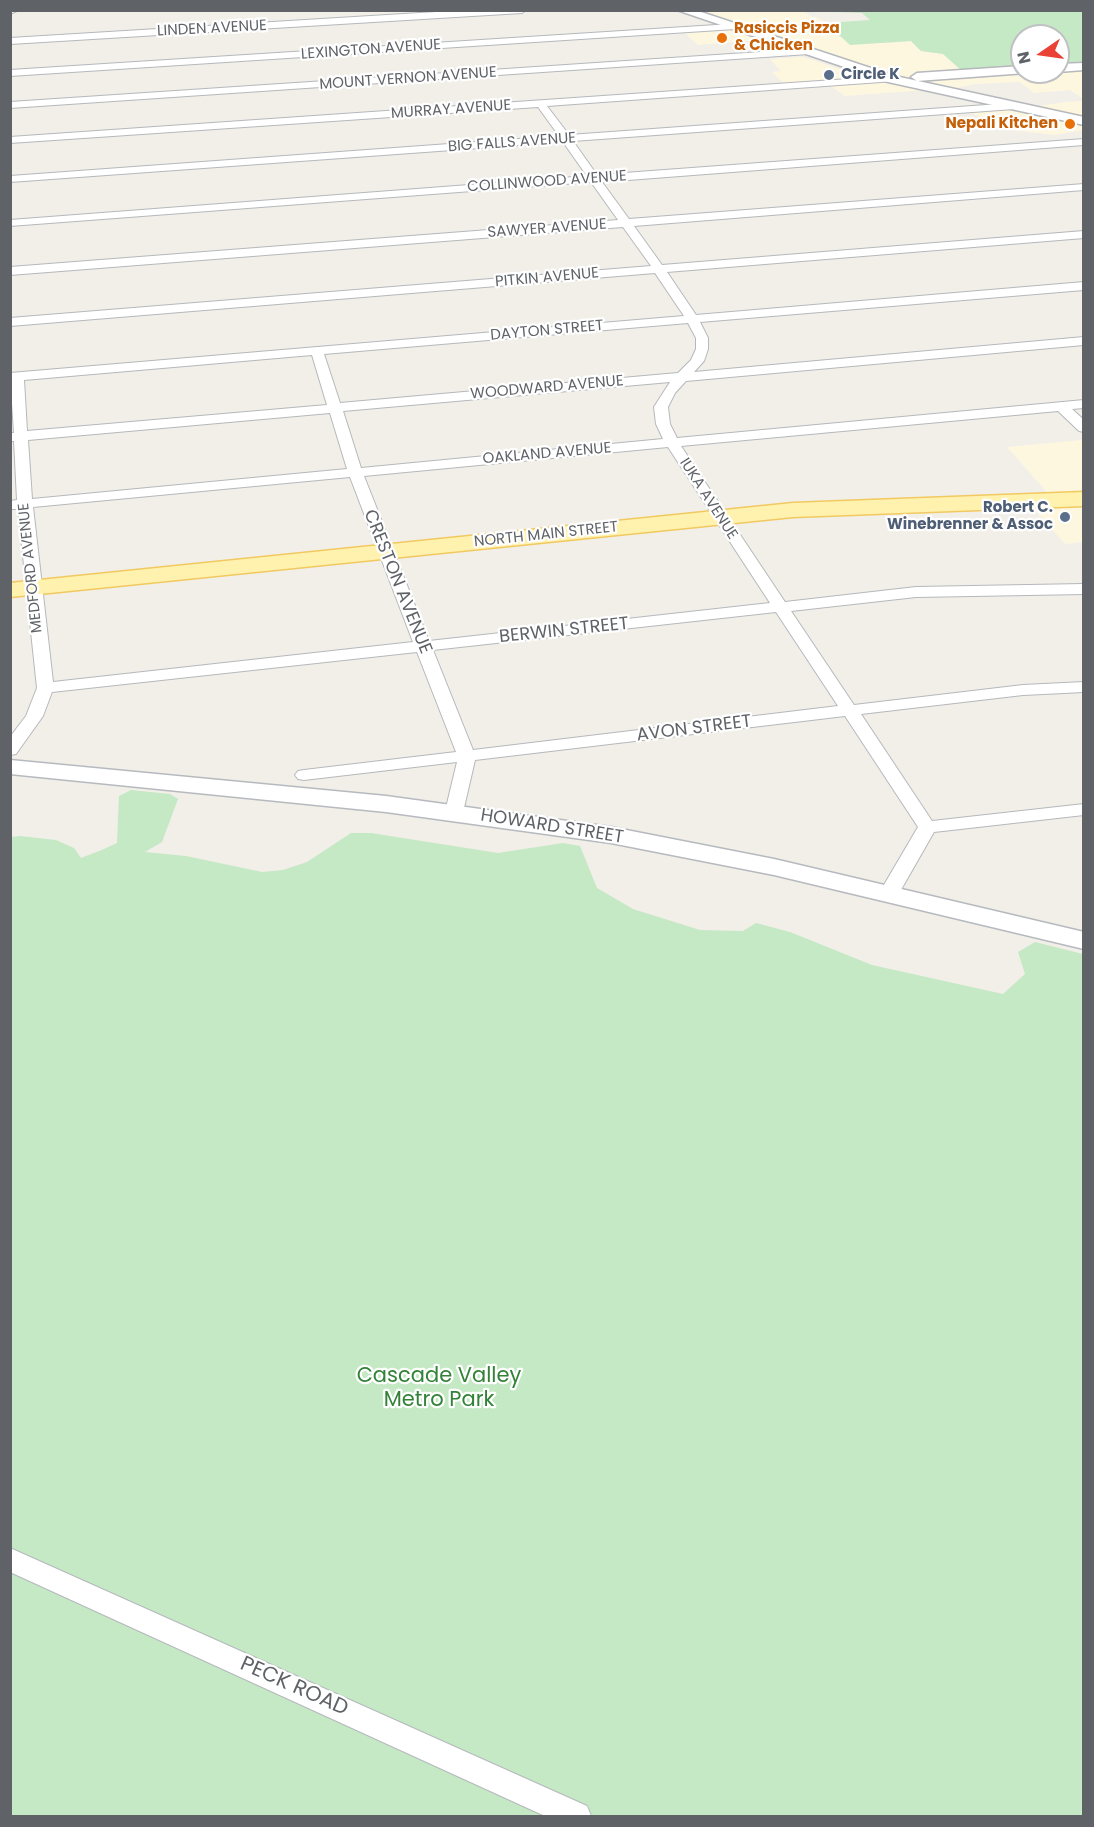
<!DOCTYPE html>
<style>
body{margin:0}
#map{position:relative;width:1094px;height:1827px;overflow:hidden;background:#f1efe8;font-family:Poppins,sans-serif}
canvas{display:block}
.frame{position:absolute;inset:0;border:12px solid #5f6368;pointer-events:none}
.north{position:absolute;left:1010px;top:24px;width:60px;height:60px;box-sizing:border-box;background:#fff;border:2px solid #bfc1c3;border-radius:50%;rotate:257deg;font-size:16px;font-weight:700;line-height:24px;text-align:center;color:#5f6368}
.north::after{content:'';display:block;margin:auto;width:21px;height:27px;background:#ea4335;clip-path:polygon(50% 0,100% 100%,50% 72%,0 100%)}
</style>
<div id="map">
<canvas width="1094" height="1827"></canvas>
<div class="frame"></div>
<div class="north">N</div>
</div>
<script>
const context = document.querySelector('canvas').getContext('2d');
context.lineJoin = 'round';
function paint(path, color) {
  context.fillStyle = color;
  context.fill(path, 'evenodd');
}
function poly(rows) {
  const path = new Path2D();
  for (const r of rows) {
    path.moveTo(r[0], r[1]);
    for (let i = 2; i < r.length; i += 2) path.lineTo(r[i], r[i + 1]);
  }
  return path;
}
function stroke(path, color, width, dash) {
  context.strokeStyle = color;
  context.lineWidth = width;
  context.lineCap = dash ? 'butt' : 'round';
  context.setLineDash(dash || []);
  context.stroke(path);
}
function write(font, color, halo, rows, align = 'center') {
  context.font = font + ' Poppins,sans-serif';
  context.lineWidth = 4.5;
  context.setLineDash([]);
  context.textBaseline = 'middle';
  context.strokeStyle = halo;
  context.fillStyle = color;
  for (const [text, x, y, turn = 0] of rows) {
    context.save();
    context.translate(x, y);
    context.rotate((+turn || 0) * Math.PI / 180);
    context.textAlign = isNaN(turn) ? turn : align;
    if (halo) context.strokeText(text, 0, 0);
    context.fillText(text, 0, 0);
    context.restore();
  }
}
const commercial = poly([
 [697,11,803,11,812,17,816,17,826,23,839,37,890,43,911,41,921,51,943,54,962,71,1058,72,1083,67,1083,99,1070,90,1034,93,1020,82,975,84,946,90,896,80],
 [726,29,760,40,698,45,684,32],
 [801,57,813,60,862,77,788,83,781,81,772,72,781,71,770,59],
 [886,82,926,90,845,96,831,86],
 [1083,101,1083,118,1030,107,1066,102],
 [1014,107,1083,122,1083,130,1055,135,1004,129,967,111],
 [1083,440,1083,497,1054,500,1007,447],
 [1084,499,1083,542,1065,544,1029,503]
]);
const green = poly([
 [808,11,1083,11,1083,62,1058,64,1058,36,1022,36,1022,67,962,71,943,54,921,51,911,41,850,45,826,23,870,20,862,13],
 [131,790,170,794,178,799,162,842,145,852,186,856,262,872,283,870,307,862,351,833,371,833,498,853,563,843,580,846,597,888,633,909,700,930,743,931,756,923,790,932,872,965,1003,994,1025,974,1018,952,1035,942,1083,954,1083,1816,11,1816,10,837,20,836,56,840,74,848,81,858,104,849,117,843,119,796]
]);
const minor = poly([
 [10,10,19,10,10,14,10,10],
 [469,10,526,10,522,13,10,44,10,38,469,10],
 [732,24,735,25,735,29,10,76,10,70,732,24],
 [806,49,809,50,809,54,10,108,10,102,806,49],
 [892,76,897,79,895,81,547,106,569,135,1014,103,1019,106,1014,109,573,141,597,175,1084,139,1084,145,602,182,629,219,1084,184,1084,190,634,226,662,265,1084,231,1084,238,667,272,696,315,1084,282,1084,290,700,322,708,338,708,349,704,361,694,372,1084,337,1084,345,686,381,675,393,668,407,670,424,677,438,1084,400,1084,408,1072,409,1084,420,1084,432,1079,431,1058,411,681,446,785,602,916,587,1084,584,1084,594,916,597,791,611,854,705,1023,685,1084,682,1084,692,1023,695,861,714,932,821,1084,804,1084,815,934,832,898,895,895,899,888,901,881,899,878,895,918,827,845,716,475,760,463,812,460,816,454,817,448,816,445,812,457,762,304,780,298,779,295,775,298,771,304,770,456,752,417,652,52,692,43,716,16,754,10,755,10,737,26,716,37,688,18,509,10,509,10,501,17,500,14,441,10,441,10,433,14,433,10,373,684,316,655,273,10,326,10,318,651,266,623,227,10,275,10,267,618,220,591,182,10,226,10,220,587,176,563,142,10,182,10,176,559,136,538,107,10,143,10,137,892,76],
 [688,323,696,338,696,349,691,360,678,373,340,403,324,354,688,323],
 [312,355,327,405,27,431,24,380,312,355],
 [670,382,654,407,656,424,663,439,361,468,343,411,670,382],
 [330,413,347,469,32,499,28,440,330,413],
 [668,447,770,603,429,641,364,476,668,447],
 [350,477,413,642,53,682,33,507,350,477],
 [776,612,838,706,473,750,433,650,776,612],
 [10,1548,587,1806,591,1816,545,1816,10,1572,10,1548]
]);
const tertiary = poly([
 [677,10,695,10,895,76,1084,117,1084,125,888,82,677,10],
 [1084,63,1084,70,1058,72,1058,64,1084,63],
 [1022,66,1022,72,1026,73,917,81,911,77,917,73,1022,66]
]);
const secondary = poly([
 [10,760,386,796,611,827,774,859,1084,932,1084,949,774,875,611,843,386,812,10,774,10,760]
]);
const primary = poly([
 [1084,492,1084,506,793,517,10,597,10,583,793,503,1084,492]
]);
const markers = [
 [722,38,6,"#e8710a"],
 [829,75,6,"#5c6f8a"],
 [1070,124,6,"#e8710a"],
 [1065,517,6,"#5c6f8a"]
];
const farStreetnames = [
 ["LINDEN AVENUE",212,29,-3],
 ["LEXINGTON AVENUE",371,50,-4],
 ["MOUNT VERNON AVENUE",408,79,-4],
 ["MURRAY AVENUE",451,110,-4],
 ["BIG FALLS AVENUE",512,143,-4],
 ["COLLINWOOD AVENUE",547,182,-4],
 ["SAWYER AVENUE",547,229,-4],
 ["PITKIN AVENUE",547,278,-5],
 ["DAYTON STREET",547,331,-5],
 ["WOODWARD AVENUE",547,388,-5],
 ["OAKLAND AVENUE",547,454,-5],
 ["IUKA AVENUE",708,499,57],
 ["NORTH MAIN STREET",546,535,-6],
 ["MEDFORD AVENUE",31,568,-96]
];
const farFoodnames = [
 ["Rasiccis Pizza",734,29],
 ["& Chicken",734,46],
 ["Nepali Kitchen",1058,124,"right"]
];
const farServicenames = [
 ["Circle K",841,75],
 ["Robert C.",1053,508,"right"],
 ["Winebrenner & Assoc",1053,525,"right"]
];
const streetNames = [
 ["CRESTON AVENUE",397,582,68],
 ["BERWIN STREET",564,631,-6],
 ["AVON STREET",694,729,-7],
 ["HOWARD STREET",552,827,9]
];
const nearParknames = [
 ["Cascade Valley",439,1377],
 ["Metro Park",439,1401]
];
const nearStreetnames = [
 ["PECK ROAD",294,1687,24]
];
paint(commercial, '#fef7e0');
paint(green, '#c5e8c5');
stroke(minor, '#b5b8bc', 2);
stroke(tertiary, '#b5b8bc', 3);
stroke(secondary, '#b6babf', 3);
stroke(primary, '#f2c960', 3);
paint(minor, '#fff');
paint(tertiary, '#fff');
paint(secondary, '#fff');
paint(primary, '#fff2af');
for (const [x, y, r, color] of markers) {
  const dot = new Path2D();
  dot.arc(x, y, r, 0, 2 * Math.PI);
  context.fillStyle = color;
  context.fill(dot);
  stroke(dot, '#fff', 2);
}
write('15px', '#5f6368', '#fff', farStreetnames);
write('bold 15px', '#c56008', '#fff', farFoodnames, 'left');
write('bold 15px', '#4e5e75', '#fff', farServicenames, 'left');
write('18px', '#5f6368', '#fff', streetNames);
write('21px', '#348238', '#fff', nearParknames);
write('21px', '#5f6368', '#fff', nearStreetnames);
</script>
